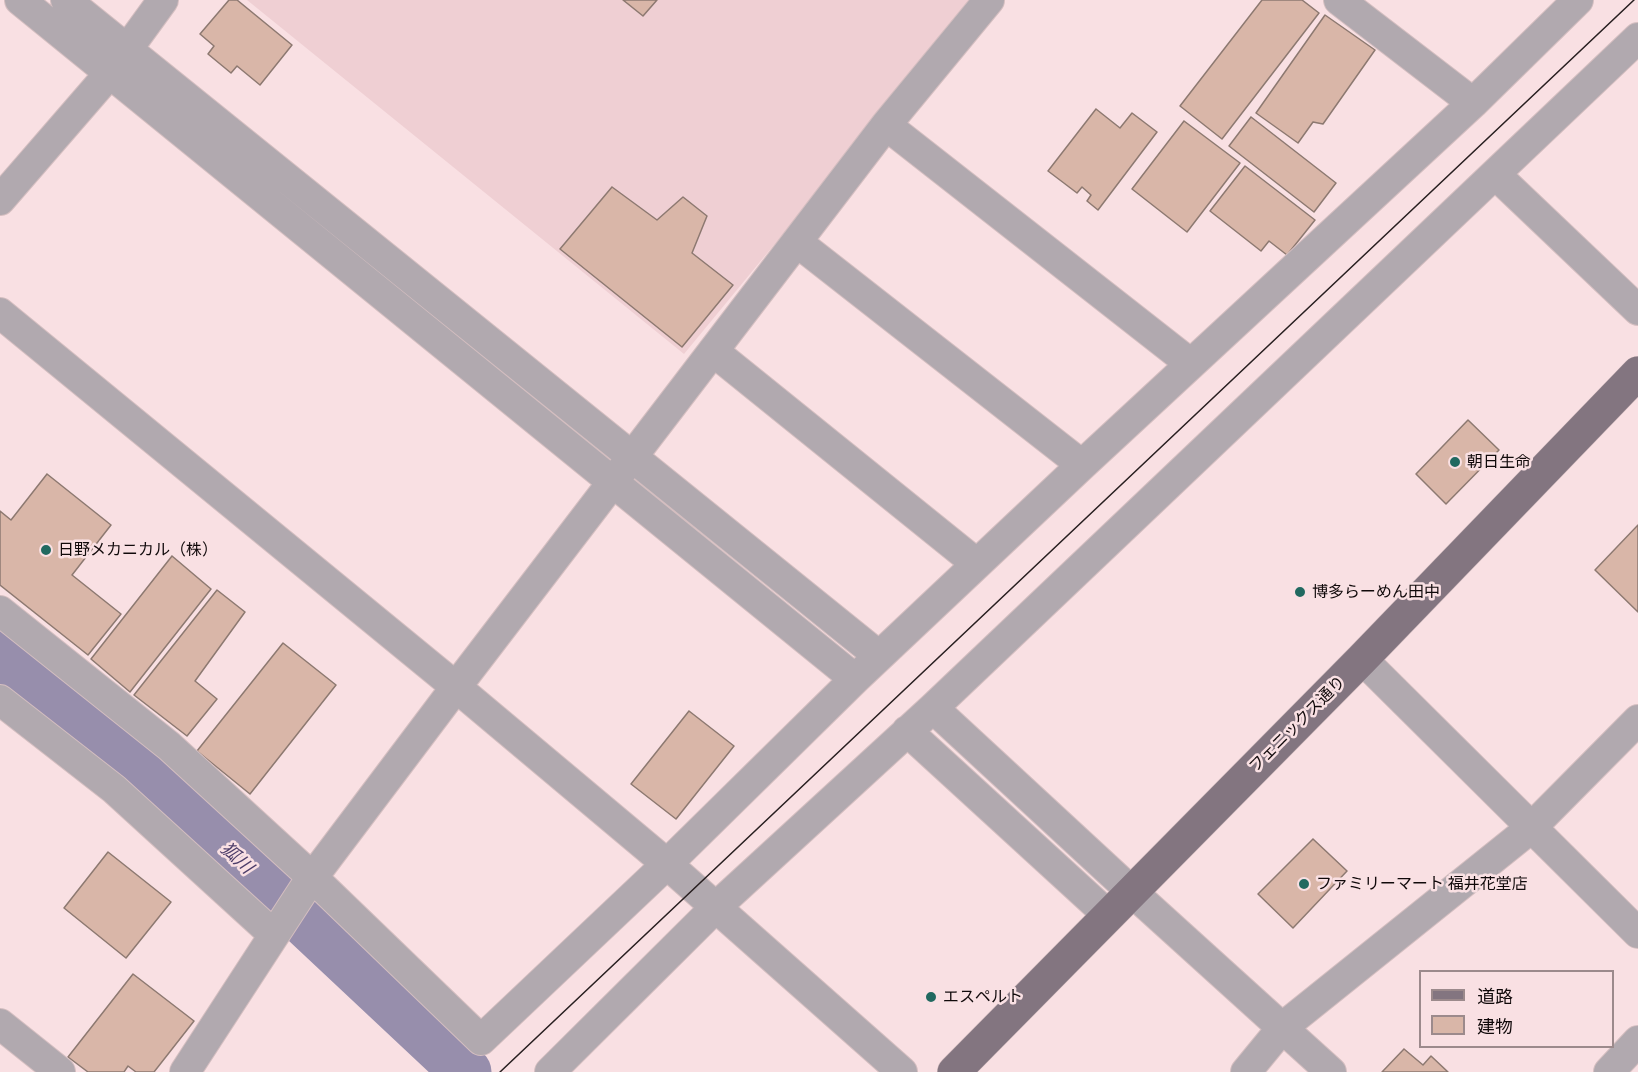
<!DOCTYPE html>
<meta charset="utf-8">
<style>
body{margin:0}
#map{position:relative;width:1638px;height:1072px;overflow:hidden;background:#f9e0e3;font-family:Ubuntu,"Noto Sans JP",sans-serif}
canvas{display:block}
.legend{position:absolute;left:1419px;top:970px;width:195px;height:78px;box-sizing:border-box;background:#f9e0e3;border:2px solid #9c8a8c;margin:0;padding:8px 10px;list-style:none;font-size:18px;color:#10090a}
.legend li{display:flex;align-items:center;gap:12px;height:30px}
.legend b{width:30px;border:2px solid #9c8a8c}
</style>
<div id="map">
<canvas width="1638" height="1072"></canvas>
<ul class="legend">
<li><b style="height:8px;background:#837580"></b>道路</li>
<li><b style="height:16px;background:#d9b6a8"></b>建物</li>
</ul>
</div>
<script>
const context = document.querySelector('canvas').getContext('2d');
context.lineJoin = 'round';
function paint(path, color) {
  context.fillStyle = color;
  context.fill(path, 'evenodd');
}
function poly(rows) {
  const path = new Path2D();
  for (const r of rows) {
    path.moveTo(r[0], r[1]);
    for (let i = 2; i < r.length; i += 2) path.lineTo(r[i], r[i + 1]);
  }
  return path;
}
function stroke(path, color, width, dash) {
  context.strokeStyle = color;
  context.lineWidth = width;
  context.lineCap = dash ? 'butt' : 'round';
  context.setLineDash(dash || []);
  context.stroke(path);
}
function write(font, color, halo, rows, align = 'center') {
  context.font = font + ' Ubuntu,"Noto Sans JP",sans-serif';
  context.lineWidth = 5;
  context.setLineDash([]);
  context.textBaseline = 'middle';
  context.strokeStyle = halo;
  context.fillStyle = color;
  for (const [text, x, y, turn = 0] of rows) {
    context.save();
    context.translate(x, y);
    context.rotate((+turn || 0) * Math.PI / 180);
    context.textAlign = isNaN(turn) ? turn : align;
    if (halo) context.strokeText(text, 0, 0);
    context.fillText(text, 0, 0);
    context.restore();
  }
}
const built = poly([
 [247,0,976,0,684,354]
]);
const river = poly([
 [0,653,130,757,466,1072]
]);
const building = poly([
 [229,0,237,0,292,45,260,85,237,66,231,73,208,54,214,46,200,34,229,0],
 [623,0,657,0,643,16,623,0],
 [1262,0,1302,0,1319,13,1222,139,1180,106,1262,0],
 [1325,15,1375,50,1323,124,1313,122,1298,143,1256,113,1325,15],
 [1096,109,1120,128,1132,113,1157,132,1098,210,1087,201,1091,195,1082,187,1077,193,1048,171,1096,109],
 [1251,117,1336,183,1314,212,1229,146,1251,117],
 [1184,121,1240,163,1187,232,1132,189,1184,121],
 [1245,166,1315,220,1287,255,1269,241,1261,251,1210,211,1245,166],
 [612,187,657,220,683,197,707,216,692,253,733,285,682,347,560,249,612,187],
 [1468,420,1499,450,1446,504,1416,474,1468,420],
 [47,474,111,525,72,575,121,614,88,655,0,585,0,511,11,520,47,474],
 [1638,525,1638,612,1595,570,1638,525],
 [172,556,211,589,130,692,91,659,172,556],
 [217,590,245,612,195,681,217,699,187,736,134,695,217,590],
 [283,643,336,685,250,794,197,751,283,643],
 [689,711,734,746,676,819,631,784,689,711],
 [1313,839,1347,871,1293,928,1258,894,1313,839],
 [108,852,171,902,126,958,64,908,108,852],
 [133,974,194,1021,154,1072,136,1072,128,1066,124,1072,88,1072,68,1057,133,974],
 [1404,1049,1423,1065,1431,1056,1448,1072,1382,1072,1404,1049]
]);
const minor = poly([
 [20,0,855,679],
 [66,0,879,656],
 [1339,0,1473,103],
 [886,125,1191,364],
 [1495,174,1638,310],
 [0,200,110,73,163,0],
 [797,242,1082,465],
 [0,313,456,687,667,864,902,1072],
 [713,351,977,564],
 [0,611,169,746,313,878,481,1040,667,864,855,679,1082,465,1473,103,1578,0],
 [1362,659,1638,933],
 [0,700,114,789,274,935],
 [933,708,1131,891,1331,1072],
 [907,731,1108,915],
 [0,1024,60,1072],
 [185,1072,306,886,456,687,886,125,989,0],
 [550,1072,716,907,933,708,1638,38],
 [1246,1072,1283,1027,1531,828,1638,720],
 [1609,1072,1638,1041]
]);
const major = poly([
 [954,1072,1362,659,1638,373]
]);
const tram = poly([
 [500,1072,1634,0]
]);
const markers = [
 [1455,462,6,"#216960"],
 [46,550,6,"#216960"],
 [1300,592,6,"#216960"],
 [1304,884,6,"#216960"],
 [931,997,6,"#216960"]
];
const poiNames = [
 ["朝日生命",1467,462],
 ["日野メカニカル（株）",58,550],
 ["博多らーめん田中",1312,592],
 ["ファミリーマート 福井花堂店",1316,884],
 ["エスペルト",943,997]
];
const streetNames = [
 ["フェニックス通り",1297,724,-45]
];
const waterNames = [
 ["狐川",237,858,43]
];
paint(built, '#efcfd3');
stroke(river, '#978eac', 51);
paint(building, '#d9b6a8');
stroke(building, '#8d7971', 1.5);
stroke(minor, '#d4bec0', 32);
stroke(major, '#d4bec0', 34);
stroke(minor, '#b1a9af', 30);
stroke(major, '#837580', 33);
stroke(tram, '#281f20', 1.5);
for (const [x, y, r, color] of markers) {
  const dot = new Path2D();
  dot.arc(x, y, r, 0, 2 * Math.PI);
  context.fillStyle = color;
  context.fill(dot);
  stroke(dot, '#f9e0e3', 2);
}
write('16px', '#10090a', '#f9e0e3', poiNames, 'left');
write('16px', '#10090a', '#f9e0e3', streetNames);
write('italic 18px', '#4c3d69', '#f9e0e3', waterNames);
</script>
